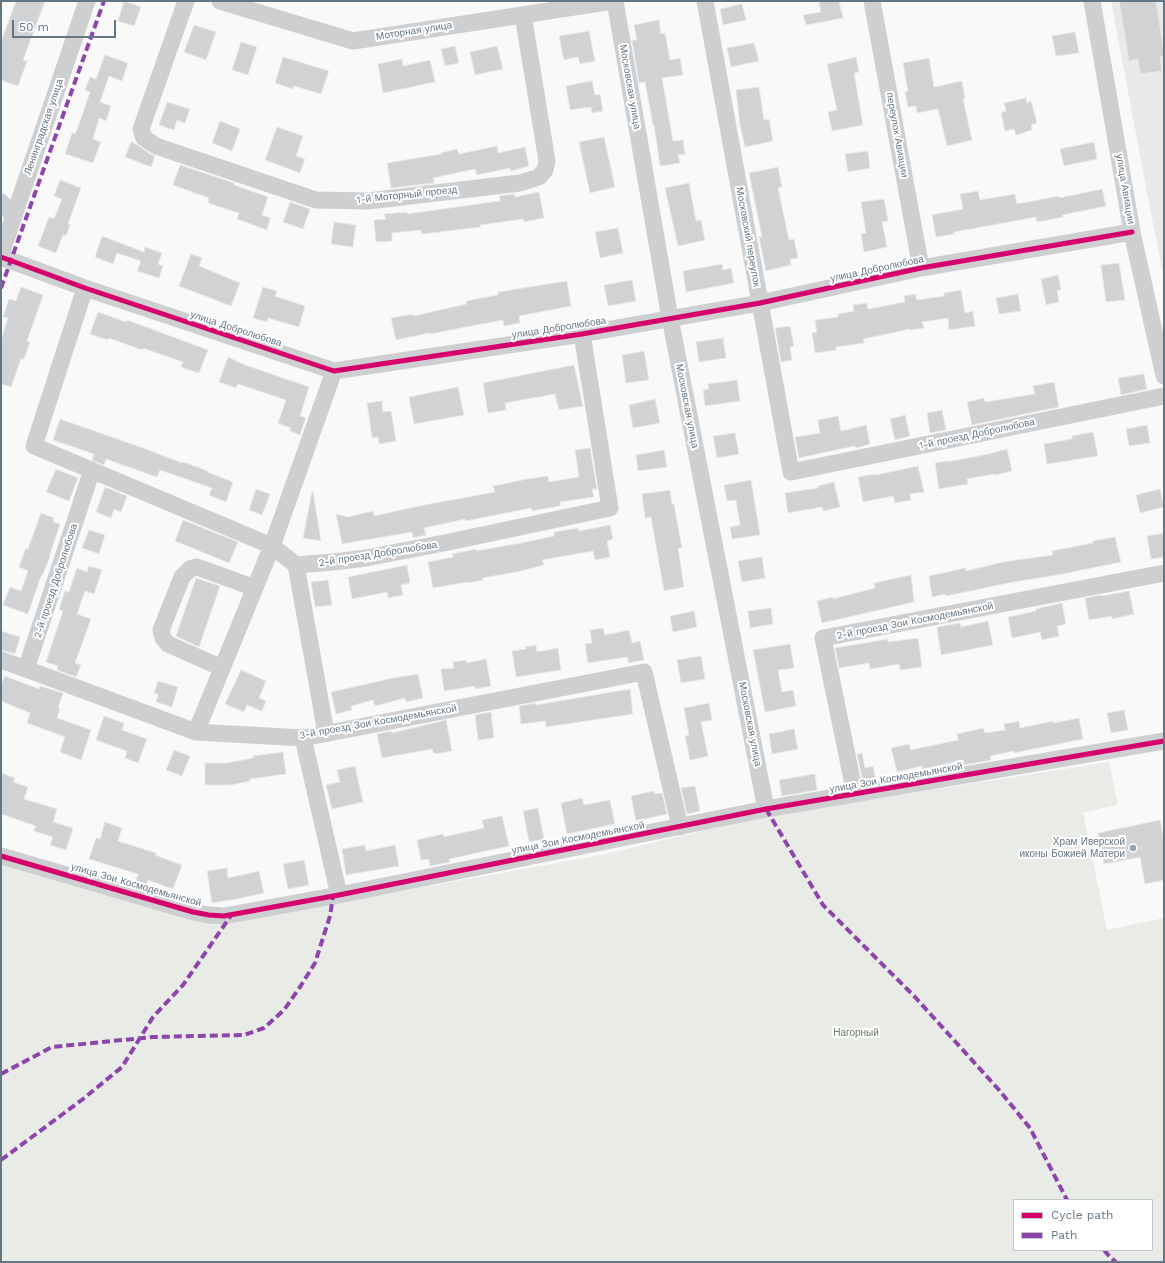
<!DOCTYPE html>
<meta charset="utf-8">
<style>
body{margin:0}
#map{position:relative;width:1165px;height:1263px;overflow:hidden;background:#f9f9f9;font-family:"Work Sans",sans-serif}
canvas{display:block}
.frame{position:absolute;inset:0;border:2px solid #657683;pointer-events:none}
.legend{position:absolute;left:1013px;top:1199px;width:140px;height:52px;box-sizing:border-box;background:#fff;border:1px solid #c1c8cd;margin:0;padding:5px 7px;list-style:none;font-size:12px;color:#657683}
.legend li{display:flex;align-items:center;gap:8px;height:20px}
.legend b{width:20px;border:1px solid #c1c8cd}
.scale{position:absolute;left:12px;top:20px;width:104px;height:18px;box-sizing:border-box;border:2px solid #657683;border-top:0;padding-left:5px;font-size:12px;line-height:14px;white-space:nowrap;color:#657683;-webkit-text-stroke:3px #fff;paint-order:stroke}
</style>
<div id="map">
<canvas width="1165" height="1263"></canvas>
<div class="frame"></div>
<ul class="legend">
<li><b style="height:5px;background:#d6006c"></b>Cycle path</li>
<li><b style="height:5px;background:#8e44ad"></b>Path</li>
</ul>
<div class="scale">50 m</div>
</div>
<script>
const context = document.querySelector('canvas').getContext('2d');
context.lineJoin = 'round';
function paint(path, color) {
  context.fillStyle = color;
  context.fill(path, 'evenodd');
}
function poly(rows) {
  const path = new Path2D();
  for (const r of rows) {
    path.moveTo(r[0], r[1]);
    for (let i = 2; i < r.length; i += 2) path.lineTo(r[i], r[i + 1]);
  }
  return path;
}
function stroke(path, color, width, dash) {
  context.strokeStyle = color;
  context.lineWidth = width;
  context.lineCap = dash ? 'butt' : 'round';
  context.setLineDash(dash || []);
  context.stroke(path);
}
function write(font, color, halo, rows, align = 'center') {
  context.font = font + ' "Work Sans",sans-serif';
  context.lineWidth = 4;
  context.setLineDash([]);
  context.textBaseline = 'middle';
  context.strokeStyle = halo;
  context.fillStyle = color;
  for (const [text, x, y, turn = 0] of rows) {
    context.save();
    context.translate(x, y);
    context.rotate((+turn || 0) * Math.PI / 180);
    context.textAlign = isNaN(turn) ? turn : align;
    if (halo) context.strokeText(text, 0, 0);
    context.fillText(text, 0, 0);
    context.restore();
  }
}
const built = poly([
 [1111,1,1164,1,1164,279,1148,198]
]);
const green = poly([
 [1109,762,1118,805,1083,812,1107,930,1164,918,1164,1262,1,1262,1,865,189,920,207,923,230,922,601,855,765,816],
 [1014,1200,1152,1200,1152,1250,1014,1250]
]);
const building = poly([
 [16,1,45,1,23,60,27,61,18,86,1,80,1,42,16,1],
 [124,1,141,7,134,26,118,21,124,1],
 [819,1,839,1,843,18,806,25,803,15,821,12,819,1],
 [1119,1,1156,1,1164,52,1164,56,1160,57,1162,71,1140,74,1138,59,1129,61,1119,1],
 [742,4,746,20,723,25,720,9,742,4],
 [659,20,661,34,665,33,670,60,680,58,683,75,662,78,673,141,683,140,685,154,678,155,680,163,660,166,654,125,653,125,645,82,639,83,632,40,637,40,634,25,659,20],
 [194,25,216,32,206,60,184,52,194,25],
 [589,31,595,61,580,64,578,57,564,60,559,36,589,31],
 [1075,32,1079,53,1056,56,1052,36,1075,32],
 [241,42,257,47,248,75,232,70,241,42],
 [754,43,759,61,731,67,727,48,754,43],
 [455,46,459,63,445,66,441,49,455,46],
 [497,46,503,69,475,75,470,52,497,46],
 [105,55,128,63,122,81,109,76,100,102,111,106,106,121,99,118,93,139,101,142,93,163,65,154,72,133,75,134,77,130,90,92,85,90,90,77,96,79,105,55],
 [283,57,329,71,321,94,294,86,293,89,275,83,283,57],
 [856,57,859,72,854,73,863,125,832,131,828,112,837,110,827,64,856,57],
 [929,58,934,87,962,81,965,99,963,99,972,140,947,146,938,109,917,113,916,106,908,107,905,92,908,91,903,63,929,58],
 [402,59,403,66,430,60,435,82,383,93,378,64,402,59],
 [592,81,595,95,600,94,603,111,592,113,591,107,570,110,566,86,592,81],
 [759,87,764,120,769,119,773,141,745,147,740,125,736,90,759,87],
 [1026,98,1027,103,1031,101,1037,123,1031,125,1032,130,1016,135,1014,129,1005,131,1001,113,1006,111,1004,103,1026,98],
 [167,102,190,109,185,123,177,120,174,130,159,125,167,102],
 [220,121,240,129,232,151,212,143,220,121],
 [277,127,303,136,296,156,305,159,300,173,265,160,277,127],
 [604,137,615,187,590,193,579,142,604,137],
 [131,142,136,144,150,154,155,156,151,167,125,157,131,142],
 [1094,142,1097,159,1064,166,1060,149,1094,142],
 [497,146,498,153,525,147,529,166,511,171,510,168,477,175,475,169,433,178,434,183,391,188,387,163,441,154,441,153,457,149,459,154,497,146],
 [868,151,870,168,848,172,845,154,868,151],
 [180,165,234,183,234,185,268,197,262,215,270,218,267,230,237,219,239,213,208,203,209,198,173,185,180,165],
 [778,167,782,187,778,188,789,240,794,239,798,258,790,259,791,265,766,271,759,237,762,237,749,173,778,167],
 [60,180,81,188,68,224,70,225,66,236,63,235,56,253,38,246,49,217,54,219,62,199,54,196,60,180],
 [689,183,696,221,701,220,705,240,678,246,665,188,689,183],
 [1102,189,1106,206,1062,215,1063,217,1037,222,1036,217,954,232,954,234,936,237,932,215,963,209,960,194,978,191,980,200,1015,194,1017,204,1059,196,1059,198,1102,189],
 [539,192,544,218,524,222,523,219,480,225,481,227,422,234,421,230,392,233,392,241,376,242,374,220,386,219,384,214,407,212,407,214,500,201,499,196,514,194,515,197,539,192],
 [884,199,888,221,882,222,887,247,864,252,861,234,866,233,861,202,884,199],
 [290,202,310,209,303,229,283,222,290,202],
 [334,222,356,225,353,247,331,244,334,222],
 [618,228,623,253,600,258,595,232,618,228],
 [102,236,144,252,145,247,162,253,158,264,163,266,159,278,137,271,141,261,117,253,113,264,95,257,102,236],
 [191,254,202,258,199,266,240,283,231,306,179,286,191,254],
 [1119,263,1125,300,1106,302,1101,265,1119,263],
 [722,264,723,270,731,268,734,283,686,292,683,271,722,264],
 [1058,275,1061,290,1057,290,1059,302,1046,305,1041,279,1058,275],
 [632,280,636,301,608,306,604,285,632,280],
 [567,281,571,306,519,316,520,323,504,326,503,320,471,326,430,334,429,333,396,340,391,318,413,314,413,316,467,304,466,301,498,295,498,292,567,281],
 [21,287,43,295,27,341,30,342,24,359,21,359,11,387,1,384,1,340,8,318,3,317,9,299,16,301,21,287],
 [263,287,277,291,275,296,305,306,299,327,268,318,267,322,253,318,263,287],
 [961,290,965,313,973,311,975,326,949,330,948,318,922,322,924,328,910,330,910,329,863,339,864,343,836,347,836,350,815,353,812,333,817,332,815,320,838,317,838,314,854,311,853,305,867,303,868,309,905,302,904,296,915,294,917,300,944,296,944,293,961,290],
 [1018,294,1021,311,999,314,996,298,1018,294],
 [98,312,126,322,127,320,208,350,199,373,181,367,183,362,143,348,142,350,109,338,108,340,90,334,98,312],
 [790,326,794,346,790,347,792,360,781,362,775,328,790,326],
 [723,338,726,358,699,362,696,342,723,338],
 [644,351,649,380,626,383,622,355,644,351],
 [228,357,245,365,309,387,300,416,306,418,300,435,290,431,291,428,278,423,286,400,238,384,236,388,219,382,228,357],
 [574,365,583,406,559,410,555,394,505,403,506,410,488,413,483,383,574,365],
 [1144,374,1147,389,1121,395,1118,378,1144,374],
 [737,380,740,401,705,406,703,390,709,389,708,384,737,380],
 [1054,382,1059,407,972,425,967,402,984,398,985,402,1035,394,1033,386,1054,382],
 [458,387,464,415,414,424,409,397,458,387],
 [655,399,660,423,633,428,629,405,655,399],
 [382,401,383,412,391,411,396,441,379,444,378,437,372,438,367,403,382,401],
 [942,410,946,430,930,433,927,413,942,410],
 [905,415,910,436,895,440,890,419,905,415],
 [838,416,841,431,866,425,870,444,856,448,855,446,799,458,795,437,820,433,818,420,838,416],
 [60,419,143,448,182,463,183,462,208,471,207,472,233,482,226,502,209,495,212,488,160,470,157,477,106,459,104,465,92,460,94,454,53,440,60,419],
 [1147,425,1150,443,1129,446,1126,429,1147,425],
 [1093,432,1098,456,1047,464,1044,444,1072,439,1072,436,1093,432],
 [735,433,739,454,717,458,713,436,735,433],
 [590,448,597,489,592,489,594,497,560,502,560,506,532,511,531,508,465,521,465,519,424,528,426,535,413,538,412,532,342,544,336,514,348,517,373,511,374,516,419,506,495,492,493,486,527,479,548,476,549,482,579,477,575,450,590,448],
 [1007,449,1012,471,995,475,994,474,967,479,968,484,939,489,935,463,947,461,947,462,989,454,1007,449],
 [664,450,667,467,638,471,636,455,664,450],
 [918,466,924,492,910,494,911,500,895,503,893,496,863,502,858,477,876,474,876,475,918,466],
 [56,469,78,478,69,501,46,492,56,469],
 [751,480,760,535,732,539,730,527,740,525,736,500,727,501,724,485,751,480],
 [834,482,840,507,823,511,822,507,788,513,785,493,818,488,818,486,834,482],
 [105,487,127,496,121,512,114,509,111,518,96,512,105,487],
 [256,489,270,494,262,515,249,510,256,489],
 [1160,489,1164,507,1140,513,1136,495,1160,489],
 [670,490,672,504,674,504,682,548,678,548,684,587,664,591,651,517,645,518,642,494,670,490],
 [312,492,313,492,321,541,303,538,312,492],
 [41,513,54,518,53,522,60,524,49,557,50,557,42,576,41,576,28,614,3,605,10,587,21,591,28,571,19,567,26,548,28,549,41,513],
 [183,520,238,542,229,563,175,541,183,520],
 [610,525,613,539,607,541,610,557,595,560,593,551,542,560,544,565,517,572,482,578,483,580,468,583,467,582,433,588,428,562,453,557,452,554,476,549,476,551,521,543,554,536,554,532,578,528,579,531,610,525],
 [89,530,105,535,99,554,82,548,89,530],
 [1164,533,1164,557,1151,559,1147,536,1164,533],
 [1115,537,1121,562,1057,575,1013,582,946,596,945,594,932,597,929,576,965,568,966,571,1003,562,1053,555,1052,551,1093,543,1093,541,1115,537],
 [762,557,765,578,742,582,738,561,762,557],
 [407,565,410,583,401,585,403,595,388,598,387,592,352,599,348,577,407,565],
 [89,566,102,570,94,594,85,591,77,614,91,619,75,663,81,665,76,677,57,670,58,666,46,662,63,611,59,609,65,591,69,592,77,568,87,572,89,566],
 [911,575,914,602,822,623,817,601,833,597,833,599,875,588,874,583,911,575],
 [196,578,220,586,199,647,176,636,196,578],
 [328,580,332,605,315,607,311,582,328,580],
 [1129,591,1134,614,1112,619,1112,616,1089,620,1085,598,1102,595,1102,596,1129,591],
 [1062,603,1066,624,1057,626,1059,636,1042,640,1040,632,1012,638,1008,617,1036,611,1036,609,1062,603],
 [771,608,773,624,750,628,748,611,771,608],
 [694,611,697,627,673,632,670,616,694,611],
 [988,621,993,645,941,655,937,627,960,623,961,627,988,621],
 [603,628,605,635,629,630,632,643,640,641,644,660,629,663,627,657,588,663,585,644,592,643,590,630,603,628],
 [1,631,20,637,15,654,1,650,1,631],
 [918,638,922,667,900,670,899,664,870,669,869,663,839,668,835,648,888,639,888,642,918,638],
 [790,644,794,668,778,670,782,692,793,690,796,706,765,712,753,650,790,644],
 [536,645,537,652,558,648,561,670,516,677,512,651,526,649,525,647,536,645],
 [701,656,705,679,681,683,677,660,701,656],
 [486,659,491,686,475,689,475,686,444,691,441,669,454,668,453,662,466,660,467,663,486,659],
 [241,670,266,681,259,698,266,701,262,711,247,705,244,712,225,704,241,670],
 [418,674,423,698,406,702,405,698,375,706,373,700,351,706,352,710,336,714,331,692,393,678,418,674],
 [5,676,39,689,40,686,63,693,58,708,60,709,57,718,91,730,81,760,60,752,65,737,27,723,30,713,1,701,1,685,5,676],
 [158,681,178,687,172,707,156,702,158,694,154,693,158,681],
 [630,689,633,714,546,727,545,721,521,724,519,706,536,703,536,705,630,689],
 [709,703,712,720,701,722,708,756,690,760,685,736,689,735,684,708,709,703],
 [1124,710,1128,730,1111,733,1107,713,1124,710],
 [491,712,494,738,478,740,475,715,491,712],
 [104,716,124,723,122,730,147,739,138,763,125,758,127,751,96,740,104,716],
 [1079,718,1083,739,1014,753,1013,751,990,756,991,760,964,765,963,760,923,769,922,766,897,772,891,748,909,744,911,750,958,740,957,734,983,728,985,733,1005,730,1004,724,1019,721,1020,728,1053,721,1054,723,1079,718],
 [446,720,452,751,434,754,432,749,382,758,377,734,391,731,392,733,446,720],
 [794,729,798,749,772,754,769,734,794,729],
 [174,750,190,756,182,776,166,770,174,750],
 [283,752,286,774,250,779,250,781,231,785,205,785,205,763,227,763,253,758,253,756,283,752],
 [862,753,865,768,873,766,876,780,863,782,857,754,862,753],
 [355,766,363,802,332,809,326,785,340,782,337,770,355,766],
 [1,773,15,778,13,782,28,787,24,799,57,809,53,822,73,828,66,850,50,845,53,837,34,831,36,826,1,814,1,773],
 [815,774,817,790,782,796,779,780,815,774],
 [695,786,700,811,687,814,681,788,695,786],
 [654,791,655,794,662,793,667,814,636,821,631,796,654,791],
 [582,798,584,805,610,800,615,824,567,834,561,803,582,798],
 [538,808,544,839,529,842,523,811,538,808],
 [502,816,509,846,449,859,450,862,430,866,429,859,421,860,417,840,443,834,444,837,484,828,482,820,502,816],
 [1160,820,1164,839,1164,880,1145,884,1140,857,1104,864,1098,833,1160,820],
 [105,822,122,828,118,841,156,853,155,855,182,865,173,889,148,880,146,884,136,881,138,874,89,859,96,838,100,839,105,822],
 [365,845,366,851,395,845,399,866,346,875,342,849,365,845],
 [304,860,309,885,288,889,283,864,304,860],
 [227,868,228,878,259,871,264,893,237,899,212,903,207,871,227,868]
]);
const minor = poly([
 [186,1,141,129,144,138,156,146,316,200,368,201,520,183,539,177,545,170,547,161,523,15],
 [220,1,353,41,613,1],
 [615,1,670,318,766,809],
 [705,1,791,472,1164,396],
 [872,1,921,268],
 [1092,1,1132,232,1164,376],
 [1,202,14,216],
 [1,254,87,1],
 [1,257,85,288,334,371,582,334,760,303,921,268,1132,232],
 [85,288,34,446,272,546,296,565,333,562,366,558,449,542,610,508,582,334],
 [296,565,326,733],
 [1,660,26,669,196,732,303,738,644,672,680,827],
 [222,668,168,644,163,638,161,630,182,577,190,569,197,567,255,588],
 [26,669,92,470],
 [196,732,272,546,334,371],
 [303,738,339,895],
 [855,794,823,638,1164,573],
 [1,856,193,912,209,915,224,916,339,895,766,809,1164,741]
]);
const quiet = poly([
 [1,288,104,1],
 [766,809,823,905,915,997,999,1090,1030,1128,1067,1200],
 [1,1074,52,1047,153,1037,244,1035,264,1028,284,1010,300,987,315,963,330,916,333,896],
 [1,1160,83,1099,122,1067,153,1017,183,985,232,914],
 [1104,1250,1110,1257,1116,1262]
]);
const cycleway = poly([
 [1,257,85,288,334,371,582,334,760,303,921,268,1132,232],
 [1,856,193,912,209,915,224,916,339,895,766,809,1164,741]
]);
const markers = [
 [1133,848,4,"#99a4ac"]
];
const streetNames = [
 ["Моторная улица",414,31,-9],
 ["Московская улица",630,87,80],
 ["Ленинградская улица",44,127,-71],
 ["переулок Авиации",897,135,80],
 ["улица Авиации",1125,189,80],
 ["1-й Моторный проезд",407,195,-6],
 ["Московский переулок",748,237,80],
 ["улица Добролюбова",877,269,-12],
 ["улица Добролюбова",559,328,-9],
 ["улица Добролюбова",236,329,18],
 ["Московская улица",687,406,79],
 ["1-й проезд Добролюбова",977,434,-12],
 ["2-й проезд Добролюбова",378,554,-9],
 ["2-й проезд Добролюбова",56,581,-72],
 ["2-й проезд Зои Космодемьянской",915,621,-11],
 ["3-й проезд Зои Космодемьянской",378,722,-10],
 ["Московская улица",750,724,79],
 ["улица Зои Космодемьянской",896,778,-10],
 ["улица Зои Космодемьянской",578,838,-11],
 ["улица Зои Космодемьянской",136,885,16]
];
const poiNames = [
 ["Храм Иверской",1125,842],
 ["иконы Божией Матери",1125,854]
];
const parkNames = [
 ["Нагорный",856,1033]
];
paint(built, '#e8e9e9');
paint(green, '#e8ebe6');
paint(building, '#d0d2d3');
stroke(building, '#e8e8e8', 1);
stroke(minor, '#cecfd0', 17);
stroke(quiet, '#8e44ad', 4, [8, 4]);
stroke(cycleway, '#d6006c', 5);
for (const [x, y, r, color] of markers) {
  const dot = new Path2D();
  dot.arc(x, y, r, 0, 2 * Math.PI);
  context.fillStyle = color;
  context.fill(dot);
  stroke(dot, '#fff', 1.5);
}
write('10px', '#657683', '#fff', streetNames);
write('10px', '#657683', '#fff', poiNames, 'right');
write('10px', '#687a64', '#fff', parkNames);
</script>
